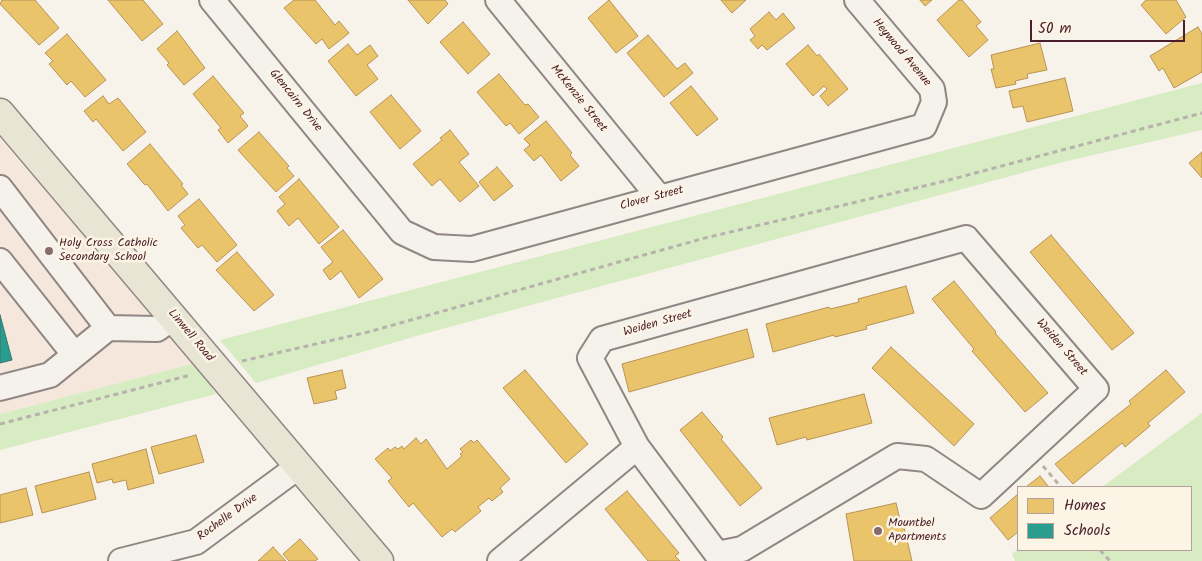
<!DOCTYPE html>
<style>
body{margin:0}
#map{position:relative;width:1202px;height:561px;overflow:hidden;background:#f7f3ea;font-family:Kalam,sans-serif}
canvas{display:block}
.legend{position:absolute;left:1017px;top:486px;width:175px;height:65px;box-sizing:border-box;background:#fcf5e5;border:1px solid #b59f9b;margin:0;padding:6px 9px;list-style:none;font-size:15px;color:#4a1f2b}
.legend li{display:flex;align-items:center;gap:10px;height:25px}
.legend b{width:25px;border:1px solid #b59f9b}
.scale{position:absolute;left:1030px;top:20px;width:155px;height:22px;box-sizing:border-box;border:2px solid #4a1f2b;border-top:0;padding-left:6px;font-size:15px;line-height:18px;white-space:nowrap;color:#4a1f2b;-webkit-text-stroke:4px #fcf5e5;paint-order:stroke}
</style>
<div id="map">
<canvas width="1202" height="561"></canvas>
<ul class="legend">
<li><b style="height:14px;background:#e9c46a"></b>Homes</li>
<li><b style="height:14px;background:#2a9d8f"></b>Schools</li>
</ul>
<div class="scale">50 m</div>
</div>
<script>
const context = document.querySelector('canvas').getContext('2d');
context.lineJoin = 'round';
function paint(path, color) {
  context.fillStyle = color;
  context.fill(path, 'evenodd');
}
function poly(rows) {
  const path = new Path2D();
  for (const r of rows) {
    path.moveTo(r[0], r[1]);
    for (let i = 2; i < r.length; i += 2) path.lineTo(r[i], r[i + 1]);
  }
  return path;
}
function stroke(path, color, width, dash) {
  context.strokeStyle = color;
  context.lineWidth = width;
  context.lineCap = dash ? 'butt' : 'round';
  context.setLineDash(dash || []);
  context.stroke(path);
}
function write(font, color, halo, rows, align = 'center') {
  context.font = font + ' Kalam,sans-serif';
  context.lineWidth = 5;
  context.setLineDash([]);
  context.textBaseline = 'middle';
  context.strokeStyle = halo;
  context.fillStyle = color;
  for (const [text, x, y, turn = 0] of rows) {
    context.save();
    context.translate(x, y);
    context.rotate((+turn || 0) * Math.PI / 180);
    context.textAlign = isNaN(turn) ? turn : align;
    if (halo) context.strokeText(text, 0, 0);
    context.fillText(text, 0, 0);
    context.restore();
  }
}
const built = poly([
 [0,139,195,363,0,414]
]);
const green = poly([
 [1202,83,1202,130,1063,162,427,333,256,383,220,340],
 [195,363,216,394,0,450,0,414],
 [1202,413,1202,561,1015,561,1012,554,1018,549,1191,550,1191,487,1102,487]
]);
const homes = poly([
 [2,0,35,0,59,28,39,45,0,4,2,0],
 [108,0,143,0,163,24,142,41,108,0],
 [294,0,315,0,335,25,339,21,349,33,329,49,322,39,316,44,284,8,294,0],
 [408,0,445,0,448,4,428,24,408,0],
 [609,0,638,36,616,53,588,18,609,0],
 [721,0,746,0,732,13,721,0],
 [920,0,932,0,925,6,920,0],
 [959,0,962,0,981,22,976,26,988,40,969,57,937,20,959,0],
 [1146,0,1176,0,1186,17,1166,34,1141,5,1146,0],
 [769,12,776,20,783,13,795,28,767,50,762,45,758,49,750,40,755,36,750,29,769,12],
 [463,22,490,54,468,74,440,42,463,22],
 [1198,27,1202,34,1202,72,1174,88,1163,68,1159,71,1150,56,1198,27],
 [177,31,205,68,184,85,167,65,169,63,157,49,177,31],
 [67,34,106,80,85,97,71,81,67,85,49,64,53,61,45,53,67,34],
 [648,35,677,69,685,63,693,73,664,97,627,53,648,35],
 [1040,43,1047,70,1027,74,1028,78,1015,81,1016,84,996,88,991,69,994,69,991,55,1040,43],
 [348,44,357,55,370,45,378,56,367,65,378,79,356,96,328,61,348,44],
 [808,45,817,56,819,54,848,89,828,106,820,96,827,89,824,86,813,96,786,64,808,45],
 [499,74,525,105,528,104,539,117,519,134,510,123,506,126,477,92,499,74],
 [213,76,244,113,240,116,248,126,228,143,218,130,221,128,193,94,213,76],
 [1065,78,1073,111,1027,122,1023,106,1013,108,1009,91,1065,78],
 [691,86,718,119,697,136,670,103,691,86],
 [391,95,421,131,400,149,370,112,391,95],
 [103,96,109,104,118,98,146,132,123,151,96,119,93,122,84,111,103,96],
 [546,121,572,153,570,155,579,166,561,181,541,155,534,161,524,150,530,145,524,139,546,121],
 [450,130,469,154,459,162,479,186,460,202,440,179,432,186,413,164,442,140,440,138,450,130],
 [259,132,289,166,287,168,294,176,276,192,238,150,259,132],
 [150,144,183,184,181,185,188,194,168,211,147,184,145,185,127,164,150,144],
 [1202,152,1202,178,1189,163,1202,152],
 [497,167,513,186,494,201,479,182,497,167],
 [299,179,339,227,319,244,298,218,289,226,277,211,285,204,279,197,299,179],
 [199,199,237,245,217,262,202,245,198,248,181,228,185,225,178,216,199,199],
 [343,230,383,279,359,298,341,271,330,280,323,270,333,262,321,247,343,230],
 [1051,235,1134,333,1112,350,1030,252,1051,235],
 [237,252,274,295,254,311,216,270,237,252],
 [954,281,996,332,995,333,1048,393,1025,412,972,351,974,349,932,299,954,281],
 [906,286,914,313,866,326,867,329,835,337,834,335,773,352,766,324,829,307,830,309,859,302,858,299,906,286],
 [747,329,754,357,629,392,622,364,747,329],
 [891,347,974,424,954,446,872,368,891,347],
 [342,370,346,388,335,391,337,399,314,404,307,378,342,370],
 [525,370,588,444,566,463,503,388,525,370],
 [1166,370,1185,392,1148,423,1150,426,1125,447,1122,443,1073,484,1055,464,1131,404,1129,401,1166,370],
 [864,394,872,423,807,440,806,437,777,445,769,418,864,394],
 [702,412,723,437,721,439,762,488,740,506,680,430,702,412],
 [196,435,204,462,159,474,151,447,196,435],
 [416,438,421,444,426,439,447,469,462,456,460,454,463,452,460,449,471,440,474,443,477,440,510,479,500,488,503,492,492,501,489,498,478,507,481,511,455,532,452,529,442,537,413,503,409,507,388,481,392,478,375,459,388,448,390,451,395,447,398,449,402,446,404,449,416,438],
 [146,449,154,483,128,490,126,480,113,483,112,479,97,483,92,464,146,449],
 [89,472,96,499,42,513,35,486,89,472],
 [1040,476,1049,487,1026,487,1040,476],
 [26,488,33,515,0,523,0,495,26,488],
 [627,491,679,553,675,556,680,561,648,561,605,509,627,491],
 [1018,494,1018,532,1008,540,990,518,1018,494],
 [896,503,901,524,903,523,912,561,854,561,846,514,896,503],
 [300,539,318,559,315,561,289,561,283,554,300,539],
 [273,547,286,561,258,561,273,547]
]);
const schools = poly([
 [0,315,12,360,0,363,0,315]
]);
const path = poly([
 [242,361,368,332,705,238,945,181,1202,113],
 [0,424,191,375],
 [1043,466,1061,487],
 [1100,550,1110,561]
]);
const minor = poly([
 [212,0,402,232,434,247,472,249,924,126,934,102,932,89,857,0],
 [498,0,659,197],
 [0,188,108,328,50,375,0,388],
 [966,238,1096,389,981,496,926,459,897,456,742,549,717,554,637,447,590,358,602,339,966,238],
 [0,261,74,354],
 [108,328,157,329,174,317],
 [121,561,196,542,299,466],
 [500,561,637,447]
]);
const major = poly([
 [0,113,379,561]
]);
const markers = [
 [49,251,5,"#87696e"],
 [878,531,5,"#87696e"]
];
const streetNames = [
 ["Heywood Avenue",901,53,50],
 ["McKenzie Street",578,99,51],
 ["Glencairn Drive",295,101,51],
 ["Clover Street",652,199,-15],
 ["Weiden Street",658,324,-16],
 ["Linwell Road",190,336,50],
 ["Weiden Street",1061,348,49],
 ["Rochelle Drive",228,518,-36]
];
const poiNames = [
 ["Holy Cross Catholic",59,244],
 ["Secondary School",59,258],
 ["Mountbel",888,524],
 ["Apartments",888,538]
];
paint(built, '#f5e7dc');
paint(green, '#d7ecc3');
paint(homes, '#e9c46a');
stroke(homes, '#b99257', 1);
paint(schools, '#2a9d8f');
stroke(schools, '#347771', 1);
stroke(minor, '#908684', 28);
stroke(major, '#908684', 31);
stroke(path, '#b8b1ae', 3, [5, 4]);
stroke(minor, '#f5f2ec', 24);
stroke(major, '#e9e5d5', 28);
for (const [x, y, r, color] of markers) {
  const dot = new Path2D();
  dot.arc(x, y, r, 0, 2 * Math.PI);
  context.fillStyle = color;
  context.fill(dot);
  stroke(dot, '#fcf5e5', 2);
}
write('12px', '#4a1f2b', '#fcf5e5', streetNames);
write('12px', '#4a1f2b', '#fcf5e5', poiNames, 'left');
</script>
